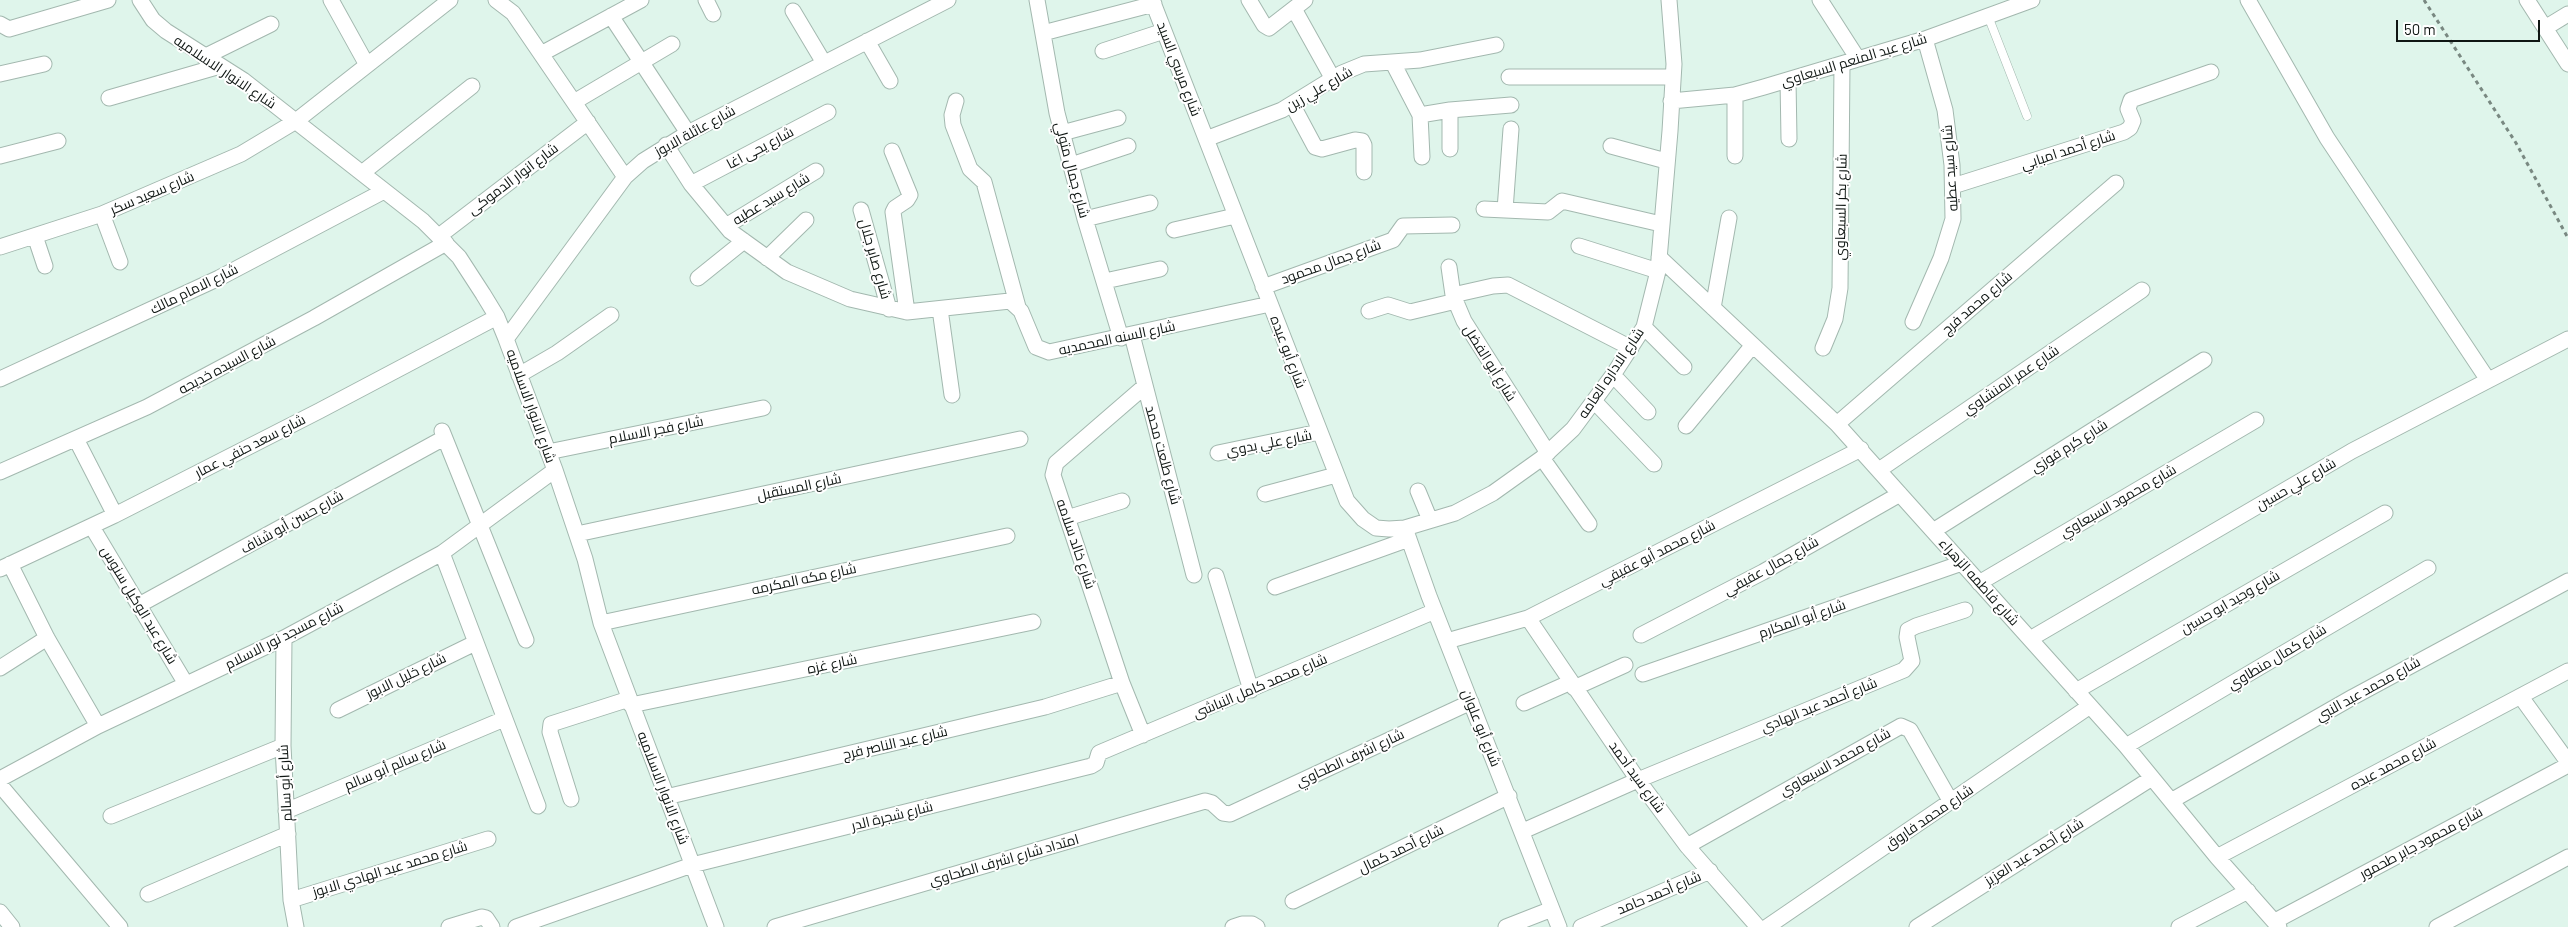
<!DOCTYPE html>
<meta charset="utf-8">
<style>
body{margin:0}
#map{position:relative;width:2568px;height:927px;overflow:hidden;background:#dff5eb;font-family:Barlow,sans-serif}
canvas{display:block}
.scale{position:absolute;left:2396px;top:20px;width:144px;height:22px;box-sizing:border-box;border:2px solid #0f1613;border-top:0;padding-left:6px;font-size:15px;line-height:18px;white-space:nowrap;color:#0f1613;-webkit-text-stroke:4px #fff;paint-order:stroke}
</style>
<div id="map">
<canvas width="2568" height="927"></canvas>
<div class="scale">50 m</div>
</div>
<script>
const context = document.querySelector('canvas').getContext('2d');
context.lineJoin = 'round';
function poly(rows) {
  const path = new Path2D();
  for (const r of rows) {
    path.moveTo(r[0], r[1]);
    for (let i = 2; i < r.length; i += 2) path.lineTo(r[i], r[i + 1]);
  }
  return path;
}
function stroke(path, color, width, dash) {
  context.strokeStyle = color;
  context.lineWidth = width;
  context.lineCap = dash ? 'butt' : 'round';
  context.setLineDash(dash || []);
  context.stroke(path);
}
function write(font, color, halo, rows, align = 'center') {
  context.font = font + ' Barlow,Cairo,sans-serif';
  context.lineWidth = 4;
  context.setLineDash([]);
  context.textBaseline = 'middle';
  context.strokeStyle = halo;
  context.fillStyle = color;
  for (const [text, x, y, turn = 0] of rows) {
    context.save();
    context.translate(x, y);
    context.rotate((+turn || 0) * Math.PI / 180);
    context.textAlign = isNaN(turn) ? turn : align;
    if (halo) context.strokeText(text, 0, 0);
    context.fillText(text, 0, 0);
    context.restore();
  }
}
const path = poly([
 [2424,0,2516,143,2568,238]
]);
const lane = poly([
 [1988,16,2027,116]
]);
const street = poly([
 [140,0,153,20,166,31,243,80,423,221,459,257,483,294,497,317,506,339,555,470,585,559,601,623,716,927],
 [331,0,367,65],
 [496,0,513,13,625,177],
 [706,0,713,14],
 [1037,0,1057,113,1085,219,1121,338],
 [1152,0,1347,501,1363,519,1376,528,1389,529,1405,528,1455,513,1493,493,1542,458,1573,429,1613,375,1644,327,1658,271,1670,131,1674,64,1669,0],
 [1249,0,1264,25,1269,28,1305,0],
 [1820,0,1858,59],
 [2248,0,2327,138,2488,380],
 [2527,0,2568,64],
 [1294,9,1333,79],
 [793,11,824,63],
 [611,16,688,133],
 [0,24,9,29,108,0],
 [2545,28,2568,14],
 [1043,33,1154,4],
 [867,41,890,81],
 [1103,51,1164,31],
 [541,54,641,0],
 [204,57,271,24],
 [1393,63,1420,115,1422,157],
 [0,74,44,64],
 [1509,77,1673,77],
 [1788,80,1789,139],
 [1735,95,1735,156],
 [109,98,220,66],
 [956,101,952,115,953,125,970,169,984,182,1018,307],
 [1671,101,1735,95,1764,87,1925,39,2032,0],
 [574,102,672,44],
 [1292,104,1315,147,1322,149,1355,140,1362,141,1364,145,1364,172],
 [1420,115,1450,110,1511,105],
 [1062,133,1118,118],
 [1206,139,1282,110,1342,73,1364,64,1420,60,1496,45],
 [666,145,691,184,730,231,787,272,850,299,907,312,1010,301,1021,311,1036,347,1049,352,1270,304],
 [1611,146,1666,161],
 [1450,149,1450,110],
 [892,151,910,195,907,200,895,208,893,212,907,312],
 [0,156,58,141],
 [1071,165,1128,146],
 [362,173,472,86],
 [691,184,828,112],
 [1953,186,2124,132,2130,128,2133,121,2128,109,2131,100,2211,72],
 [1484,209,1548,212,1562,201,1661,224],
 [861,210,889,309],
 [1505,210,1511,129],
 [102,214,120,262],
 [1085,219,1150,203],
 [726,226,816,171],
 [1174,230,1235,216],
 [35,236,45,266],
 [439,236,588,122],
 [1579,246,1658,271],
 [0,247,102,214,241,154,296,121,450,0],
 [1659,257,1837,424,2126,746,2217,857,2279,927],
 [767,258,806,220],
 [1449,267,1453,295,1464,321,1548,453],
 [698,278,744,241],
 [1105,281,1160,269],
 [1263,287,1393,240,1403,226,1452,225],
 [1453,295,1493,286,1508,285,1631,348],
 [1713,308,1729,218],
 [940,309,952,395],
 [1369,311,1388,305,1410,312,1456,301],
 [1913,322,1941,258,1953,219,1952,165,1945,110,1925,39],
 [1644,327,1684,367],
 [1132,335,1194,575],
 [506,339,625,177,643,161,688,133,948,0],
 [1823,348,1835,319,1840,288,1842,64],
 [519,375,557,353,611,315],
 [1613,375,1648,412],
 [0,379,219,278,384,191],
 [1594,401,1654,464],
 [1837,424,2116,183],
 [1686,426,1753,345],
 [442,431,526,640],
 [76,439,115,515],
 [548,452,763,408],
 [1218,453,1319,432],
 [1542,458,1589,524],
 [1879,470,2142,290],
 [0,472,147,407,314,318,446,243],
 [1418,491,1430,520],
 [1265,494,1336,475],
 [1067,518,1122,501],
 [92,527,186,684],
 [1405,528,1429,596,1559,927],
 [1933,531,2204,360],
 [577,534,1020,439],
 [442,553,538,806],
 [10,564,47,638,98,726],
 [0,569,115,515,319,411,497,317],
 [1216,576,1251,690],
 [1979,583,2256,420],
 [1275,587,1409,539],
 [139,605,444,438],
 [1528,618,1638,780,1687,846,1758,927],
 [601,623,1007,536],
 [1641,635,1763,572,1900,494],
 [284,638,283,746,291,900,296,927],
 [2030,639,2352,451,2568,339],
 [1447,641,1528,618,1861,449],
 [0,668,47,638],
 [1643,674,1962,563],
 [1574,688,1625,665],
 [2076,691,2385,513],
 [2521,697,2568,762],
 [1524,703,1571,682],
 [631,705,1033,622],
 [338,710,475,643],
 [1143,735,1122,683,1053,475,1056,463,1145,386],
 [2126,746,2428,568],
 [0,779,98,726,284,638,442,553,555,470],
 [0,785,120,927],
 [666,797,1045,707,1122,683],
 [571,799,550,732,551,724,629,699],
 [2171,801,2353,697,2568,581],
 [286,811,504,719],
 [111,816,283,746],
 [1523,831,1638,780,1904,670,1912,661,1907,637,1908,630,1916,626,1965,610],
 [1687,846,1901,726,1910,730,1951,802],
 [2217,857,2568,671],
 [148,894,288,834],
 [291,900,488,839],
 [1293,901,1509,796],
 [0,912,12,927],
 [2275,921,2568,765],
 [449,927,482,917,486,918,492,927],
 [516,927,692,865,1091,766,1096,763,1099,753,1435,611],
 [775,927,1205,801,1212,803,1223,813,1230,814,1471,702],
 [1233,927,1242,924,1252,924,1257,927],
 [1506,927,1552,909],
 [1581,927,1710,871],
 [1767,927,2090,706],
 [1917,927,2152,778],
 [2179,927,2248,891],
 [2437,927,2568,857]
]);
const streetNames = [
 ["شارع عبد المنعم السبعاوي",1854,60,-17],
 ["شارع مرسي السيد",1179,69,69],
 ["شارع الانوار الاسلاميه",225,72,34],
 ["شارع علي زين",1319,89,-30],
 ["شارع عائلة الابوز",695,131,-29],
 ["شارع يحى اغا",760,148,-28],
 ["شارع أحمد امبابي",2068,150,-18],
 ["شارع سيد عطيه",1950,168,-94],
 ["شارع جمال متولي",1072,170,75],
 ["شارع انوار الدموكى",513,179,-37],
 ["شارع سعيد سكر",152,193,-23],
 ["شارع سيد عطيه",771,199,-31],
 ["شارع بكر السبعاوي",1841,207,-89],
 ["شارع صابر جلال",875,259,74],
 ["شارع جمال محمود",1331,262,-20],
 ["شارع الامام مالك",194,289,-26],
 ["شارع محمد فرج",1977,303,-41],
 ["شارع السنه المحمديه",1117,338,-12],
 ["شارع أبو عبده",1288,352,69],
 ["شارع أبو الفضل",1490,363,58],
 ["شارع السيده خديجه",227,365,-28],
 ["شارع الاداره العامه",1611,373,-56],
 ["شارع عمر المنشاوي",2011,380,-34],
 ["شارع الانوار الاسلاميه",531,406,70],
 ["شارع فجر الاسلام",656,430,-11],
 ["شارع علي بدوي",1269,443,-11],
 ["شارع سعد حنفي عمار",250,446,-27],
 ["شارع كرم فوزي",2069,446,-32],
 ["شارع طلعت محمد",1163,455,75],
 ["شارع علي حسين",2296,484,-30],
 ["شارع المستقبل",799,487,-12],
 ["شارع محمود السبعاوي",2118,501,-30],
 ["شارع حسن أبو شناف",292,522,-29],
 ["شارع خالد سلامه",1076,544,71],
 ["شارع محمد أبو عفيفي",1657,553,-27],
 ["شارع جمال عفيفي",1771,566,-29],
 ["شارع مكه المكرمه",804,579,-12],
 ["شارع فاطمه الزهراء",1979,582,48],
 ["شارع وحيد ابو حسين",2230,602,-30],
 ["شارع عبد الوكيل سنوس",139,605,59],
 ["شارع أبو المكارم",1802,619,-19],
 ["شارع مسجد نور الاسلام",284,636,-27],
 ["شارع كمال منطاوي",2277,657,-31],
 ["شارع غزه",832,664,-12],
 ["شارع خليل الابوز",406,676,-26],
 ["شارع محمد كامل النباشى",1260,686,-23],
 ["شارع محمد عبد النبي",2368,689,-29],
 ["شارع أحمد عبد الهادي",1819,705,-22],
 ["شارع أبو علوان",1481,728,68],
 ["شارع عبد الناصر فرج",895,743,-13],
 ["شارع اشرف الطحاوي",1350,758,-25],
 ["شارع محمد السبعاوي",1835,762,-29],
 ["شارع محمد عبده",2393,764,-28],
 ["شارع سالم أبو سالم",395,765,-23],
 ["شارع سيد أحمد",1637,777,54],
 ["شارع أبو سالم",285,783,-93],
 ["شارع الانوار الاسلاميه",663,788,69],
 ["شارع شجرة الدر",892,816,-14],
 ["شارع محمد فاروق",1929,817,-34],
 ["شارع محمود جابر طحمور",2421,843,-28],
 ["شارع أحمد كمال",1401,849,-26],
 ["شارع أحمد عبد العزيز",2034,852,-32],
 ["امتداد شارع اشرف الطحاوي",1004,860,-16],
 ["شارع محمد عبد الهادي الابوز",390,869,-17],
 ["شارع أحمد حامد",1659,893,-23]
];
stroke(lane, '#a3b8af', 9);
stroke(street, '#a3b8af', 17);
stroke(path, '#798881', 3, [4, 4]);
stroke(lane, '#fff', 8);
stroke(street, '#fff', 15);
write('14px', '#0f1613', '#fff', streetNames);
</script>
